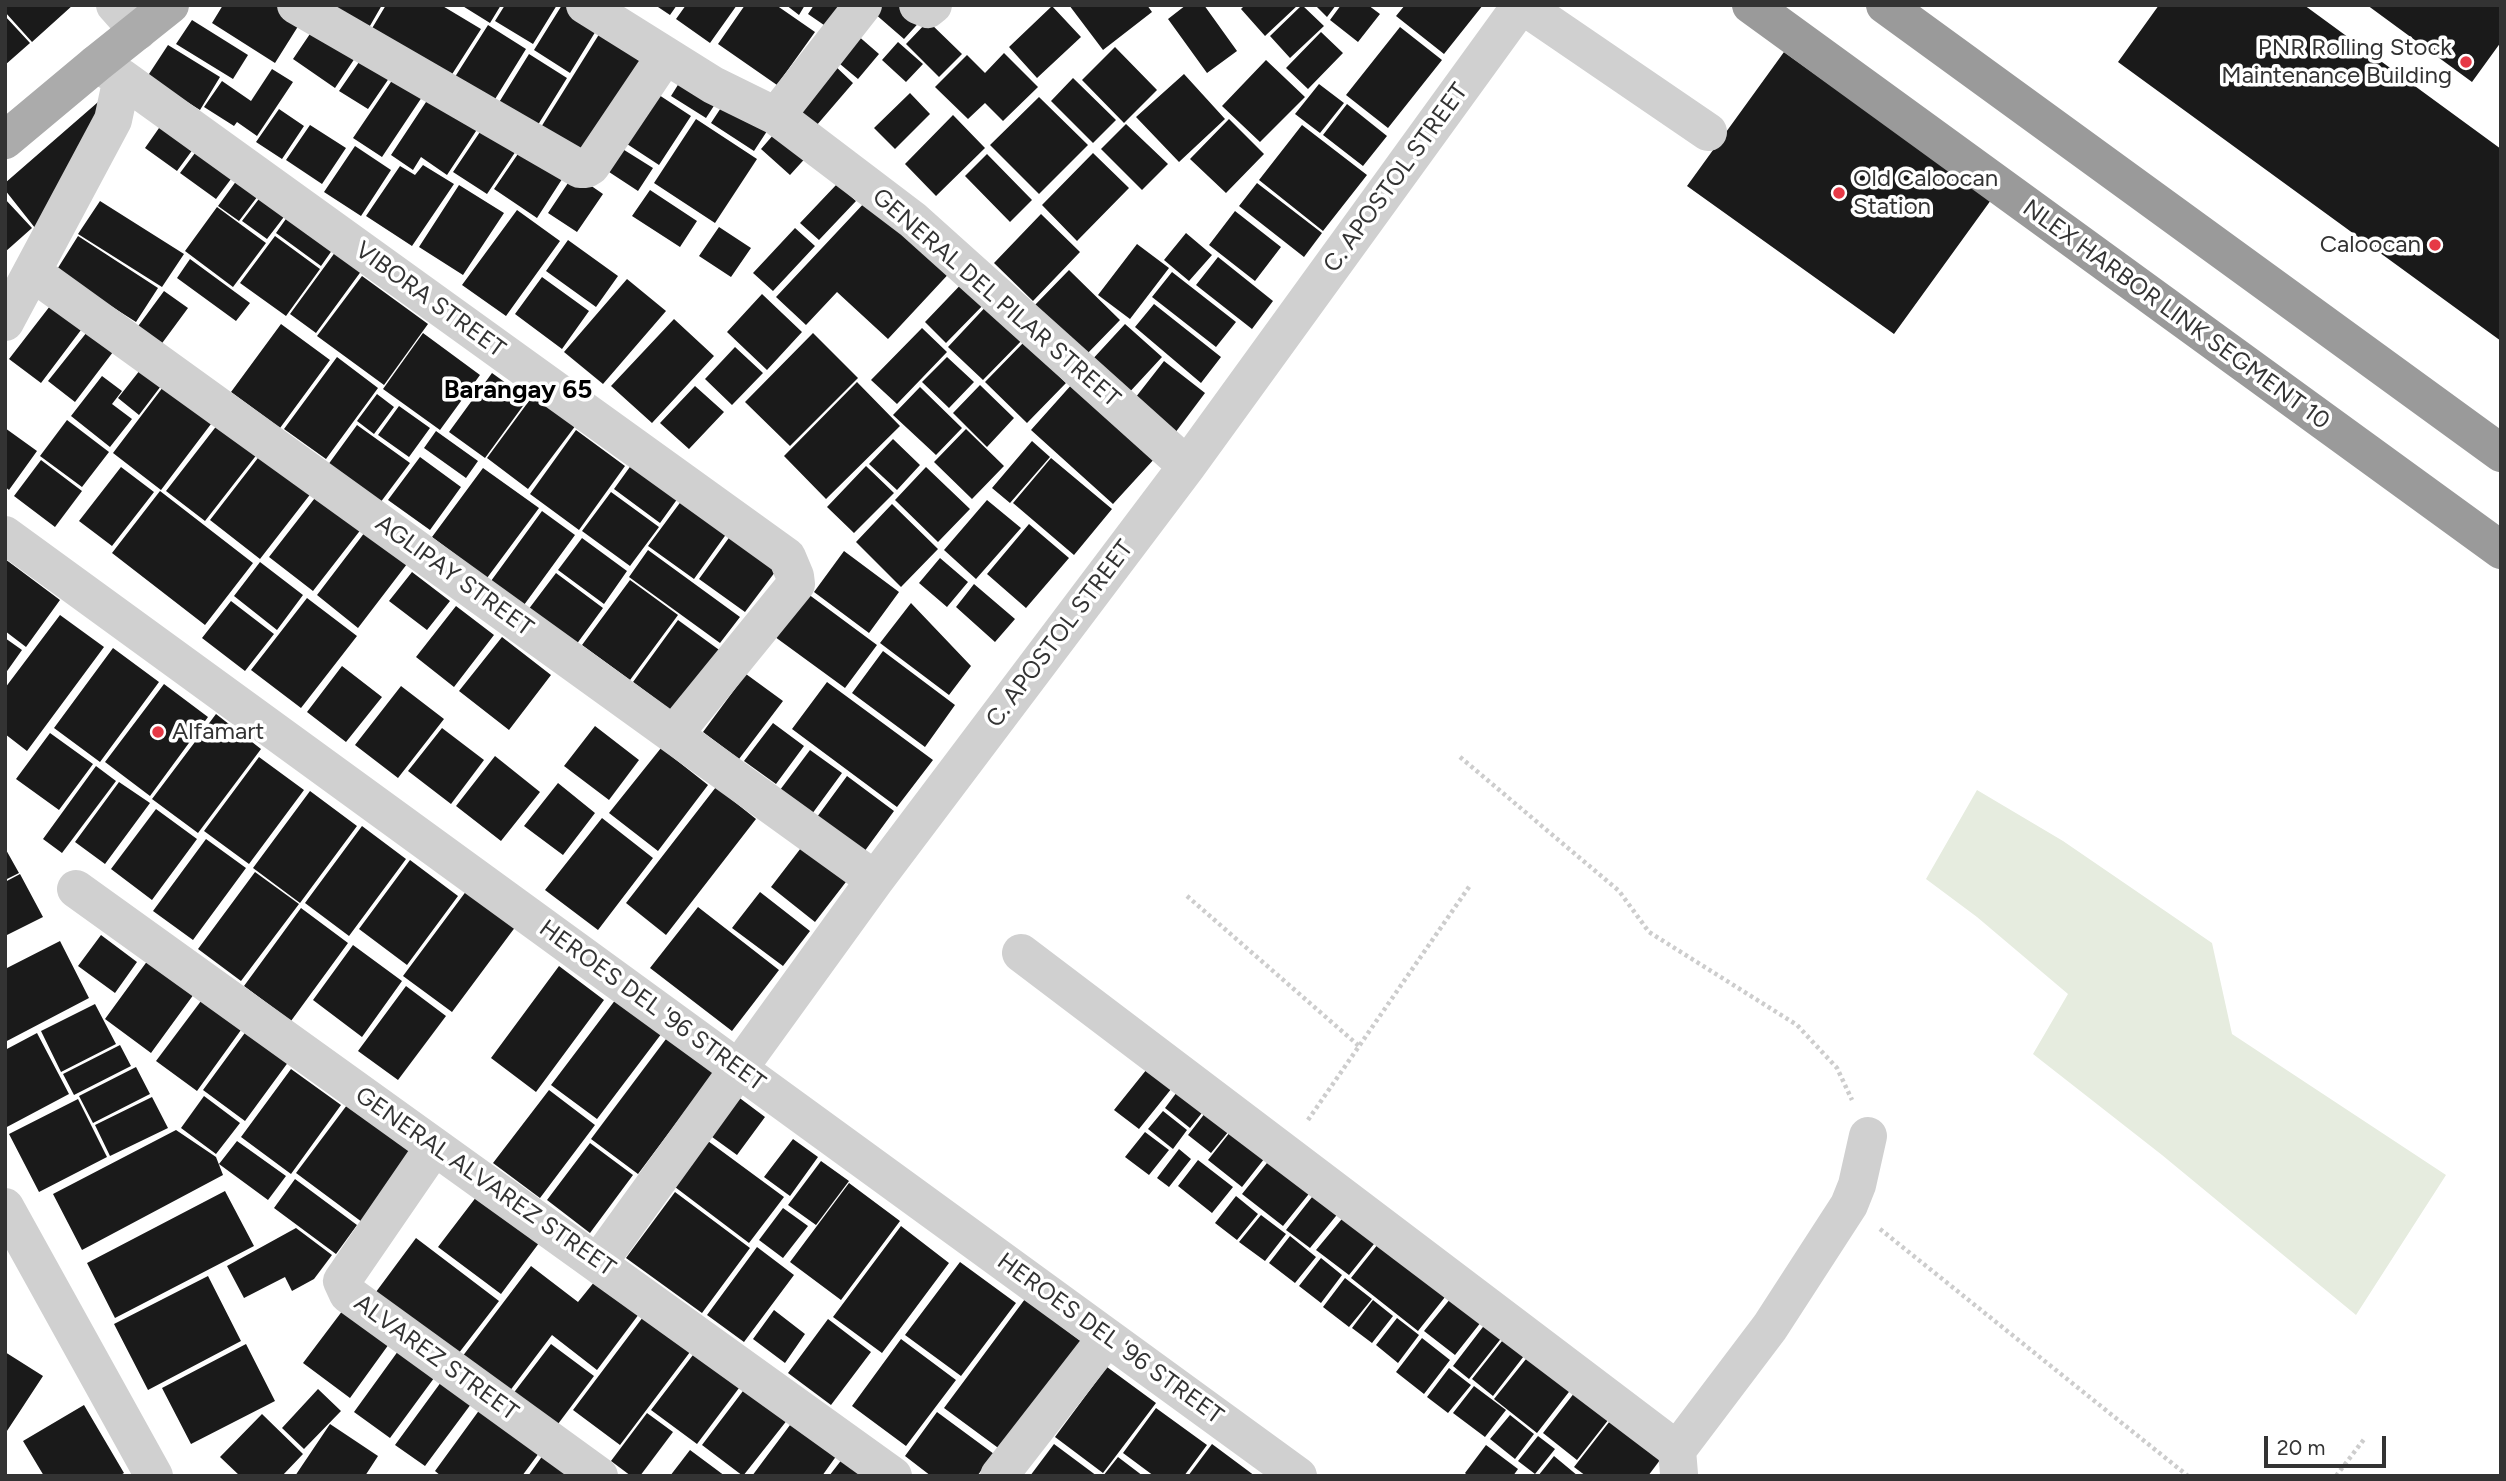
<!DOCTYPE html>
<style>
body{margin:0}
#map{position:relative;width:2506px;height:1481px;overflow:hidden;background:#fff;font-family:Figtree,sans-serif}
canvas{display:block}
.frame{position:absolute;inset:0;border:7px solid #333;pointer-events:none}
.scale{position:absolute;left:2264px;top:1436px;width:122px;height:32px;box-sizing:border-box;border:4px solid #333;border-top:0;padding-left:9px;font-size:21px;line-height:24px;white-space:nowrap;color:#333;-webkit-text-stroke:5px #fff;paint-order:stroke}
</style>
<div id="map">
<canvas width="2506" height="1481"></canvas>
<div class="frame"></div>
<div class="scale">20 m</div>
</div>
<script>
const context = document.querySelector('canvas').getContext('2d');
context.lineJoin = 'round';
function paint(path, color) {
  context.fillStyle = color;
  context.fill(path, 'evenodd');
}
function poly(rows) {
  const path = new Path2D();
  for (const r of rows) {
    path.moveTo(r[0], r[1]);
    for (let i = 2; i < r.length; i += 2) path.lineTo(r[i], r[i + 1]);
  }
  return path;
}
function stroke(path, color, width, dash) {
  context.strokeStyle = color;
  context.lineWidth = width;
  context.lineCap = dash ? 'butt' : 'round';
  context.setLineDash(dash || []);
  context.stroke(path);
}
function write(font, color, halo, rows, align = 'center') {
  context.font = font + ' Figtree,sans-serif';
  context.lineWidth = 7;
  context.setLineDash([]);
  context.textBaseline = 'middle';
  context.strokeStyle = halo;
  context.fillStyle = color;
  for (const [text, x, y, turn = 0] of rows) {
    context.save();
    context.translate(x, y);
    context.rotate((+turn || 0) * Math.PI / 180);
    context.textAlign = isNaN(turn) ? turn : align;
    if (halo) context.strokeText(text, 0, 0);
    context.fillText(text, 0, 0);
    context.restore();
  }
}
const green = poly([
 [1977,790,2063,841,2212,943,2232,1034,2446,1175,2356,1315,2162,1155,2033,1054,2068,994,1977,917,1926,879]
]);
const building = poly([
 [5,5,73,5,32,42,5,12],
 [223,5,278,5,302,20,275,63,212,23],
 [330,5,382,5,367,31],
 [386,5,441,5,481,29,449,79,371,30],
 [461,5,501,5,490,23],
 [505,5,557,5,533,44,495,21],
 [562,5,576,5,602,21,570,73,534,50],
 [655,5,677,5,670,15],
 [686,5,737,5,710,43,676,19],
 [745,5,776,5,815,32,777,85,718,44],
 [786,5,805,5,799,15],
 [814,5,857,5,837,34,808,14],
 [881,5,911,5,924,17,904,39,874,13],
 [1069,5,1147,5,1152,12,1103,50],
 [1186,5,1204,5,1237,51,1207,73,1168,19],
 [1245,5,1298,5,1265,36,1241,9],
 [1302,5,1324,26,1290,58,1270,36],
 [1315,5,1336,5,1327,17],
 [1341,5,1368,5,1380,14,1358,42,1330,20],
 [1405,5,1483,5,1444,54,1396,16],
 [2159,5,2304,5,2501,149,2501,341,2118,62],
 [2367,5,2501,5,2501,42,2472,82],
 [1052,6,1081,37,1037,78,1009,47],
 [5,16,30,43,5,65],
 [192,20,248,55,233,79,176,44],
 [928,21,962,54,939,77,906,44],
 [318,22,361,49,335,88,293,59],
 [488,25,526,49,492,104,453,80],
 [1400,27,1442,60,1388,128,1346,95],
 [603,28,647,55,582,159,538,132],
 [1321,32,1343,53,1308,89,1286,68],
 [856,34,879,54,858,79,834,59],
 [898,42,923,64,906,82,882,60],
 [168,45,220,77,200,110,147,77],
 [1115,47,1157,90,1124,123,1082,80],
 [368,49,396,68,368,109,339,91],
 [1784,52,1991,200,1894,334,1687,186],
 [1004,53,1038,87,1003,121,985,103,968,119,935,87,967,55,985,73],
 [529,54,567,78,536,128,498,104],
 [1266,60,1305,97,1260,142,1222,106],
 [832,63,853,83,816,126,795,108],
 [272,69,293,82,257,136,237,122,234,126,204,107,222,81,251,101],
 [686,72,721,95,706,118,671,96],
 [1184,74,1225,119,1179,162,1136,117],
 [395,76,424,94,382,157,353,138],
 [1073,78,1116,120,1093,143,1051,101],
 [1319,84,1344,103,1320,133,1295,114],
 [910,93,930,114,895,149,874,128],
 [659,95,691,116,659,165,627,144],
 [105,96,39,233,5,190,5,183],
 [430,96,478,128,447,175,421,157,413,170,391,155],
 [728,97,771,125,754,151,711,123],
 [1039,97,1088,145,1039,194,990,145],
 [1347,104,1387,136,1363,166,1323,135],
 [279,109,304,126,282,159,256,142],
 [953,115,985,148,936,196,905,164],
 [166,118,199,141,177,171,145,148],
 [696,119,757,159,715,223,654,183],
 [1229,119,1264,154,1226,193,1190,159],
 [486,123,520,145,487,194,453,172],
 [1126,124,1168,164,1142,190,1101,149],
 [310,125,346,148,322,184,286,160],
 [1302,125,1367,175,1323,231,1259,180],
 [780,127,810,153,790,175,761,149],
 [201,145,237,171,216,199,180,173],
 [524,145,566,173,537,218,494,189],
 [355,146,391,170,361,216,324,192],
 [621,148,653,168,638,191,606,170],
 [1093,153,1129,188,1077,241,1042,205],
 [987,154,1032,200,1010,222,965,176],
 [423,165,454,184,412,246,366,216,400,166,415,175],
 [245,169,267,184,239,221,218,206],
 [574,174,603,194,577,232,548,213],
 [1257,183,1322,233,1304,257,1239,206],
 [837,184,856,201,819,240,800,223],
 [459,185,504,213,463,275,419,247],
 [268,187,293,205,267,239,242,221],
 [650,190,697,221,680,247,632,216],
 [5,199,32,228,5,252],
 [867,200,955,267,888,339,837,292,806,325,776,297],
 [100,201,184,254,162,287,78,234],
 [295,206,340,239,321,266,276,233],
 [217,207,266,243,233,287,185,251],
 [517,210,560,241,506,316,462,285],
 [1235,211,1281,247,1255,281,1209,245],
 [1041,214,1080,252,1033,301,994,263],
 [719,227,751,248,731,277,699,256],
 [795,228,815,246,773,291,753,273],
 [1186,233,1212,255,1189,281,1164,260],
 [78,236,158,288,136,322,56,271],
 [275,236,320,269,286,316,240,283],
 [568,240,618,276,596,307,546,271],
 [1137,244,1169,268,1130,319,1098,295],
 [336,251,362,270,316,333,290,314],
 [1218,257,1273,301,1252,329,1196,285],
 [190,259,250,303,236,321,177,278],
 [1069,270,1120,320,1085,356,1034,306],
 [1172,272,1236,322,1216,347,1152,297],
 [362,276,428,324,384,385,317,336],
 [969,276,991,297,946,343,925,322],
 [542,277,589,311,562,349,515,314],
 [627,279,666,311,603,384,564,352],
 [164,291,188,308,160,346,136,329],
 [762,294,802,332,767,370,727,332],
 [992,300,1028,334,983,380,948,347],
 [1154,304,1221,357,1201,383,1135,327],
 [50,306,81,330,41,383,9,359],
 [674,319,714,356,652,423,611,386],
 [281,324,330,360,280,428,231,392],
 [1125,324,1162,357,1126,396,1090,362],
 [922,328,947,352,897,404,871,380],
 [87,332,113,352,75,402,48,381],
 [423,333,480,375,440,430,383,389],
 [813,333,858,378,790,446,745,402],
 [1024,342,1066,383,1027,423,985,382],
 [735,347,763,373,732,405,705,379],
 [337,357,378,388,326,459,284,429],
 [947,357,974,382,949,408,922,382],
 [1164,361,1205,393,1169,441,1132,402],
 [144,365,164,382,139,415,118,398],
 [492,373,528,399,485,458,449,432],
 [102,376,122,391,112,404,132,419,110,447,71,416],
 [857,382,900,426,826,499,784,456],
 [1073,383,1156,457,1113,504,1031,430],
 [980,385,1014,418,987,447,953,413],
 [695,386,724,412,689,449,660,423],
 [163,387,211,424,161,490,113,453],
 [920,387,962,428,936,455,893,415],
 [537,390,579,421,528,489,487,458],
 [377,394,394,407,374,434,357,421],
 [399,406,430,428,409,457,378,435],
 [67,420,109,452,82,487,40,456],
 [218,424,258,453,205,521,166,491],
 [357,425,410,463,377,507,325,469],
 [5,428,37,451,9,490,5,487],
 [966,429,1004,466,972,499,934,462],
 [576,430,625,466,579,530,530,494],
 [436,431,478,461,466,478,424,448],
 [893,439,920,465,897,490,869,464],
 [1032,441,1050,457,1010,503,992,488],
 [261,454,312,492,260,559,210,520],
 [420,457,461,487,430,530,388,500],
 [1051,458,1112,509,1074,555,1013,503],
 [41,460,82,491,55,527,14,496],
 [632,464,678,498,660,523,614,489],
 [866,466,894,493,854,533,827,507],
 [121,467,154,492,112,546,79,521],
 [926,467,970,509,938,542,895,500],
 [483,468,539,508,487,578,432,537],
 [160,491,253,563,205,625,112,553],
 [611,492,659,527,630,566,582,531],
 [318,494,362,528,313,591,269,557],
 [682,500,727,533,694,579,648,546],
 [987,500,1021,528,976,579,944,550],
 [892,504,938,549,901,587,856,542],
 [542,511,575,535,524,605,491,581],
 [1029,524,1069,558,1026,608,987,574],
 [365,532,407,564,358,628,317,595],
 [731,535,778,568,745,612,699,579],
 [582,538,627,571,604,604,558,570],
 [648,550,740,617,720,643,629,577],
 [844,551,899,592,869,633,814,592],
 [940,558,968,582,947,607,919,583],
 [5,559,60,600,26,647,5,631],
 [260,562,303,595,277,630,234,596],
 [412,572,450,601,427,630,389,601],
 [556,573,603,608,576,645,528,610],
 [630,580,678,615,630,680,582,645],
 [974,584,1015,619,995,642,956,607],
 [804,591,877,645,845,688,771,634],
 [307,598,357,636,301,708,251,670],
 [231,601,274,634,245,671,202,638],
 [911,603,971,666,949,695,880,643],
 [456,606,494,635,454,687,416,657],
 [60,615,104,647,27,751,5,734,5,688],
 [678,620,722,652,676,714,633,682],
 [502,637,551,675,509,730,459,691],
 [5,638,22,650,5,674],
 [113,648,159,682,100,762,54,728],
 [883,651,955,705,925,747,852,693],
 [342,666,382,697,346,742,307,712],
 [746,674,783,701,739,759,703,732],
 [827,682,933,760,897,807,792,729],
 [164,684,208,717,150,796,105,762],
 [401,686,444,719,398,778,355,745],
 [216,714,261,749,198,833,152,799],
 [773,723,804,746,776,784,744,761],
 [595,726,639,760,609,800,564,766],
 [442,728,484,760,451,804,408,771],
 [50,733,93,764,59,810,16,779],
 [661,748,708,785,658,851,609,813],
 [810,750,842,773,812,814,780,790],
 [495,756,540,792,501,841,456,806],
 [259,757,304,790,249,864,204,831],
 [96,766,116,781,62,853,43,839],
 [847,776,894,811,864,852,817,817],
 [119,782,150,803,105,864,75,842],
 [558,783,595,813,563,855,524,826],
 [716,787,756,819,666,935,626,903],
 [310,791,357,826,300,903,253,868],
 [156,809,197,839,152,900,111,869],
 [602,818,653,858,598,930,545,890],
 [362,826,406,859,349,936,305,903],
 [206,839,246,868,193,940,153,911],
 [804,844,849,878,815,922,771,887],
 [5,848,19,873,5,880],
 [410,860,458,896,407,965,359,929],
 [255,872,299,904,241,981,198,949],
 [20,874,43,917,5,936,5,882],
 [467,890,516,926,452,1012,403,976],
 [760,892,810,931,783,966,732,928],
 [698,907,779,970,732,1031,650,968],
 [301,908,348,943,291,1021,244,986],
 [101,935,137,962,115,993,78,966],
 [60,941,89,998,5,1042,5,969],
 [353,945,402,981,362,1037,313,1000],
 [148,960,194,994,151,1053,105,1019],
 [559,966,604,1000,536,1092,491,1058],
 [406,986,446,1016,398,1080,358,1051],
 [616,999,662,1033,597,1119,551,1085],
 [201,1001,241,1030,197,1091,156,1061],
 [95,1004,116,1044,61,1072,41,1031],
 [247,1030,289,1061,245,1121,203,1090],
 [37,1033,69,1094,5,1128,5,1050],
 [669,1035,716,1070,638,1174,591,1139],
 [120,1045,131,1066,74,1095,63,1074],
 [1151,1064,1176,1083,1139,1129,1114,1110],
 [136,1067,150,1094,93,1123,79,1096],
 [291,1069,341,1105,291,1174,241,1137],
 [1183,1084,1209,1104,1190,1128,1165,1108],
 [549,1090,595,1125,540,1198,493,1163],
 [204,1096,240,1123,216,1154,181,1128],
 [737,1096,765,1117,737,1155,708,1134],
 [152,1097,168,1128,110,1156,95,1125],
 [78,1099,107,1157,39,1192,9,1134],
 [347,1105,412,1152,362,1222,296,1173],
 [1209,1108,1233,1126,1211,1153,1188,1135],
 [1163,1111,1187,1130,1173,1149,1148,1129],
 [1234,1127,1268,1154,1242,1187,1208,1160],
 [176,1130,216,1157,223,1175,82,1250,53,1194],
 [1145,1132,1169,1150,1149,1175,1125,1157],
 [793,1139,818,1157,790,1196,764,1177],
 [237,1141,286,1176,268,1200,219,1164],
 [708,1141,784,1197,749,1243,675,1187],
 [590,1143,633,1175,590,1233,547,1200],
 [1179,1149,1191,1159,1169,1187,1157,1178],
 [1271,1158,1312,1190,1283,1226,1242,1194],
 [1198,1160,1233,1187,1212,1213,1178,1186],
 [821,1161,849,1181,816,1225,788,1205],
 [295,1179,357,1225,336,1254,274,1208],
 [849,1183,900,1221,841,1300,790,1262],
 [225,1191,254,1246,115,1318,87,1263],
 [480,1192,542,1239,501,1294,438,1247],
 [675,1192,750,1248,702,1313,626,1258],
 [1316,1192,1340,1211,1310,1248,1286,1230],
 [1236,1196,1258,1214,1237,1240,1215,1223],
 [783,1208,808,1226,783,1258,759,1240],
 [1346,1214,1378,1239,1349,1275,1316,1250],
 [1261,1215,1286,1234,1265,1261,1239,1242],
 [901,1226,949,1263,882,1353,833,1317],
 [296,1228,332,1255,314,1279,292,1291,285,1277,244,1298,227,1266],
 [1290,1236,1316,1257,1295,1283,1269,1263],
 [416,1238,499,1301,455,1358,373,1296],
 [1382,1239,1449,1292,1418,1331,1351,1278],
 [757,1247,794,1275,744,1342,707,1315],
 [1321,1258,1342,1275,1321,1303,1299,1286],
 [960,1262,1016,1303,961,1376,905,1335],
 [531,1266,578,1302,595,1281,639,1314,597,1370,552,1335,509,1392,462,1357],
 [208,1276,241,1341,148,1390,114,1324],
 [1345,1278,1372,1299,1349,1327,1323,1307],
 [1455,1293,1485,1317,1455,1355,1424,1331],
 [1025,1299,1082,1342,1001,1450,944,1408],
 [1373,1300,1393,1316,1372,1343,1352,1328],
 [343,1310,389,1344,350,1398,303,1363],
 [774,1310,805,1334,785,1363,753,1339],
 [643,1317,690,1352,620,1445,573,1410],
 [1397,1318,1419,1335,1398,1363,1376,1345],
 [828,1319,871,1352,831,1405,788,1373],
 [1486,1323,1503,1336,1469,1379,1453,1366],
 [1506,1336,1527,1352,1493,1396,1472,1379],
 [1422,1338,1450,1360,1424,1394,1396,1372],
 [901,1339,956,1380,906,1446,852,1406],
 [246,1344,275,1401,191,1444,162,1388],
 [551,1344,594,1376,552,1432,509,1399],
 [401,1347,437,1374,390,1438,354,1412],
 [696,1351,742,1384,697,1444,651,1410],
 [5,1352,43,1376,5,1434],
 [1530,1354,1572,1388,1537,1433,1494,1399],
 [1107,1367,1156,1403,1103,1473,1055,1437],
 [1449,1368,1471,1385,1448,1413,1427,1397],
 [444,1378,474,1400,425,1466,395,1445],
 [1474,1386,1506,1410,1485,1437,1453,1413],
 [746,1387,788,1419,743,1476,702,1445],
 [318,1389,341,1411,304,1449,282,1428],
 [1575,1392,1609,1419,1577,1460,1543,1433],
 [84,1405,124,1473,119,1476,44,1476,23,1441],
 [483,1405,542,1449,522,1476,441,1476,435,1471],
 [1156,1408,1207,1445,1184,1476,1154,1476,1123,1453],
 [937,1412,994,1454,977,1476,931,1476,905,1456],
 [647,1413,673,1432,640,1476,631,1476,611,1461],
 [262,1414,303,1454,282,1476,240,1476,220,1457],
 [1510,1415,1534,1434,1515,1459,1490,1439],
 [1613,1417,1663,1456,1648,1476,1586,1476,1574,1467],
 [793,1421,837,1455,822,1476,752,1476],
 [330,1424,378,1456,365,1476,295,1476],
 [1538,1436,1555,1449,1535,1474,1518,1461],
 [1054,1444,1097,1476,1030,1476],
 [1212,1444,1255,1476,1188,1476],
 [1486,1445,1518,1469,1513,1476,1468,1476,1465,1473],
 [690,1450,725,1476,670,1476],
 [546,1451,580,1476,528,1476],
 [1554,1456,1578,1476,1538,1476],
 [1118,1457,1143,1476,1103,1476],
 [843,1458,867,1476,829,1476]
]);
const path = poly([
 [1460,757,1619,891,1649,932,1797,1025,1837,1068,1852,1100],
 [1187,896,1359,1046],
 [1308,1120,1471,884],
 [1880,1229,2188,1476],
 [2336,1476,2365,1438]
]);
const minor = poly([
 [115,5,138,31],
 [296,5,580,169,586,169,591,166,665,56],
 [585,5,713,85,776,116,913,220,1187,466],
 [918,5,928,9,933,5],
 [1522,5,1708,132],
 [96,64,122,78,787,557,795,576,796,584,674,734],
 [776,116,863,5],
 [32,272,875,880],
 [5,322,113,120,122,78],
 [5,535,1298,1476],
 [76,889,893,1476],
 [1021,953,1677,1450],
 [434,1147,342,1281,348,1294,599,1476],
 [5,1207,154,1476],
 [598,1263,875,880,1187,466,1521,5],
 [1679,1474,1677,1450,1770,1327,1849,1205,1857,1185,1868,1136],
 [999,1476,1107,1337]
]);
const major = poly([
 [5,140,96,64,170,5]
]);
const highway = poly([
 [1751,5,2501,550],
 [1885,5,2501,453]
]);
const markers = [
 [2466,62,7,"#e63946"],
 [1839,193,7,"#e63946"],
 [2435,245,7,"#e63946"],
 [158,732,7,"#e63946"]
];
const poiNames = [
 ["PNR Rolling Stock",2452,48],
 ["Maintenance Building",2452,76],
 ["Old Caloocan",1853,179,"left"],
 ["Station",1853,207,"left"],
 ["Caloocan",2421,245],
 ["Alfamart",172,732,"left"]
];
const streetNames = [
 ["C. APOSTOL STREET",1396,178,-54],
 ["GENERAL DEL PILAR STREET",996,298,41],
 ["VIBORA STREET",430,300,36],
 ["NLEX HARBOR LINK SEGMENT 10",2176,315,36],
 ["AGLIPAY STREET",454,576,36],
 ["C. APOSTOL STREET",1060,634,-53],
 ["HEROES DEL '96 STREET",652,1006,36],
 ["GENERAL ALVAREZ STREET",485,1182,35],
 ["HEROES DEL '96 STREET",1110,1339,36],
 ["ALVAREZ STREET",436,1358,36]
];
const neighbourhoodNames = [
 ["Barangay 65",518,390]
];
paint(green, '#e6ecdf');
paint(building, '#1a1a1a');
stroke(path, '#cdcdcd', 4.5, [3.5, 3.5]);
stroke(minor, '#d0d0d0', 38);
stroke(major, '#ababab', 38);
stroke(highway, '#9a9a9a', 38);
for (const [x, y, r, color] of markers) {
  const dot = new Path2D();
  dot.arc(x, y, r, 0, 2 * Math.PI);
  context.fillStyle = color;
  context.fill(dot);
  stroke(dot, '#fff', 2.5);
}
write('24px', '#333', '#fff', poiNames, 'right');
write('24px', '#333', '#fff', streetNames);
write('bold 26px', '#000', '#fff', neighbourhoodNames);
</script>
